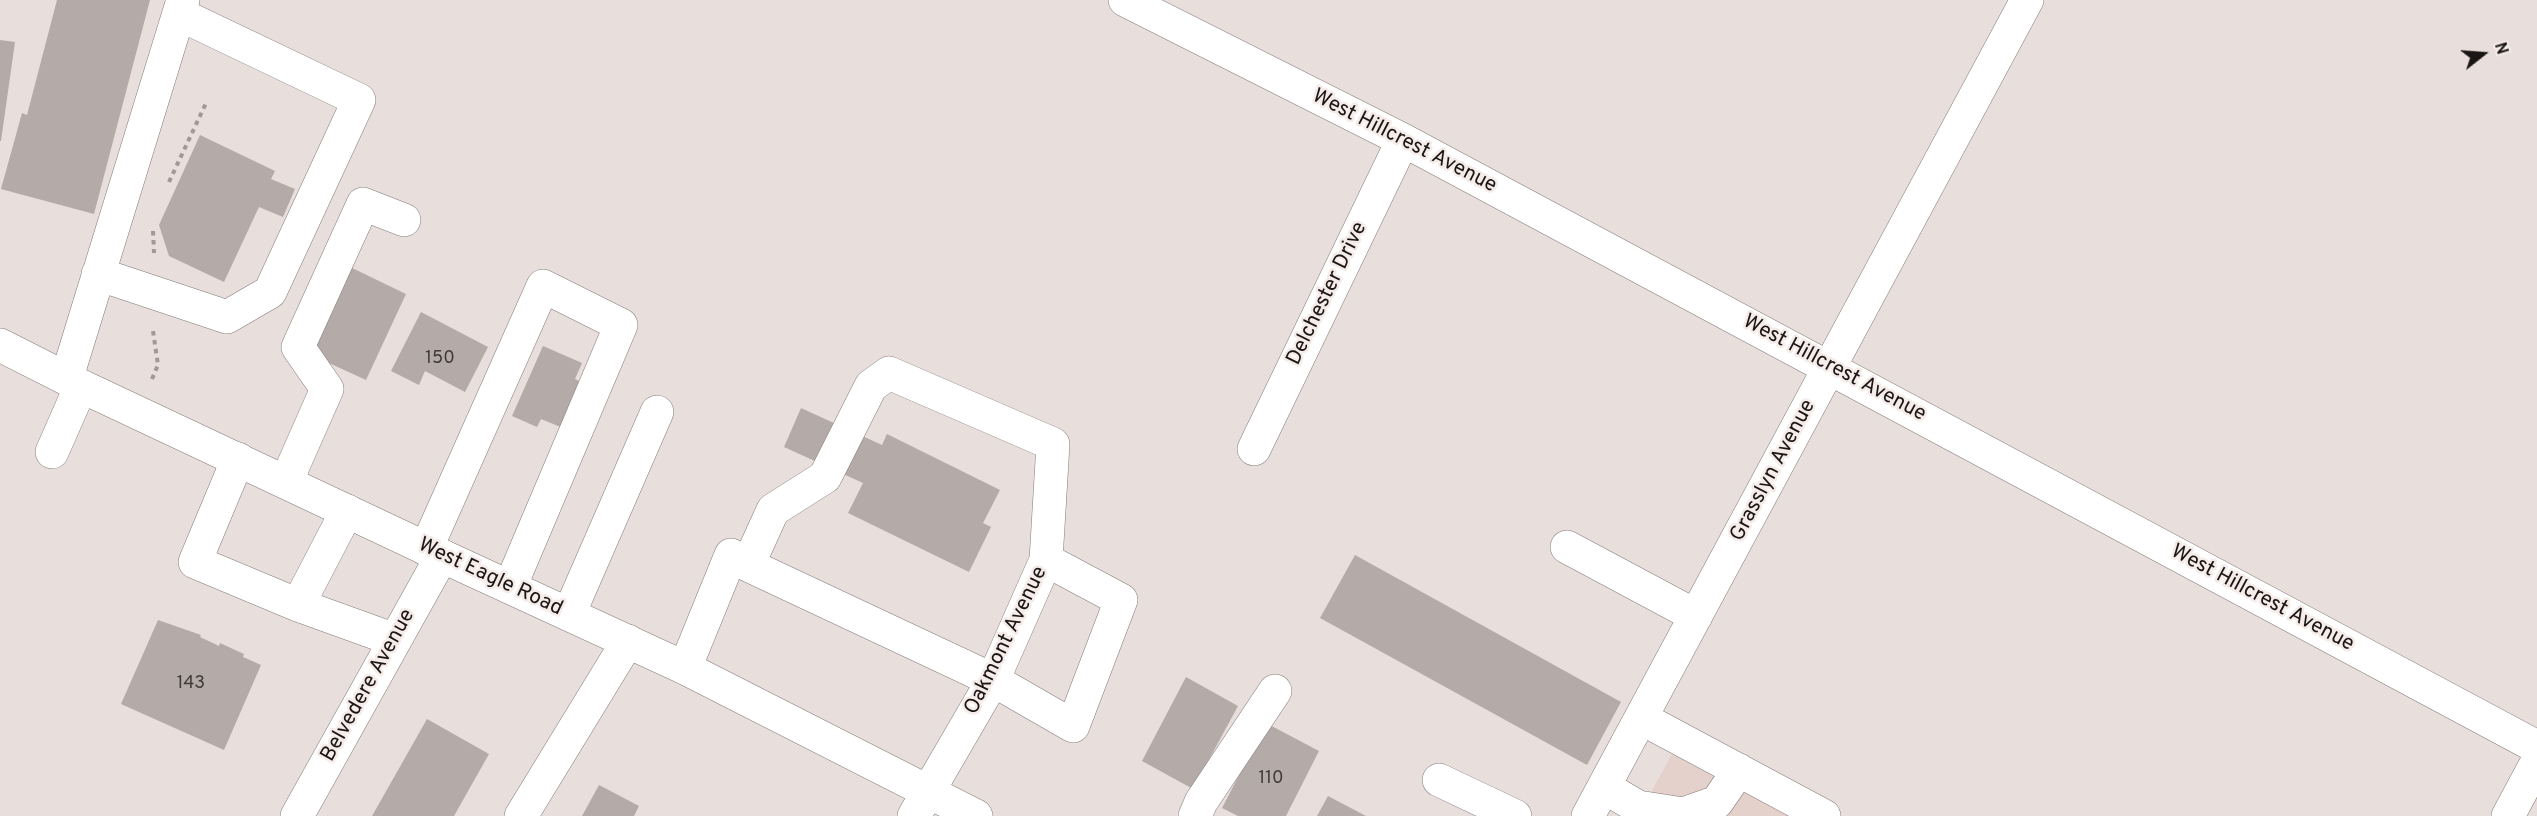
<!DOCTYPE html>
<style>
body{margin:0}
#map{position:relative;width:2537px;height:816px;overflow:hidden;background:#e8dedb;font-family:Overpass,sans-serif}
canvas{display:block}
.north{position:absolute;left:2453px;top:24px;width:60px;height:60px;-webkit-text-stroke:4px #f5ebe8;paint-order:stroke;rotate:73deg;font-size:16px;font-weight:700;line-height:24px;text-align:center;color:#191615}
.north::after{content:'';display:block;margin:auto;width:21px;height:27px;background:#191615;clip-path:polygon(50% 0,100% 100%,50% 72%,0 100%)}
</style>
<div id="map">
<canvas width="2537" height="816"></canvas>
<div class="north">N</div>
</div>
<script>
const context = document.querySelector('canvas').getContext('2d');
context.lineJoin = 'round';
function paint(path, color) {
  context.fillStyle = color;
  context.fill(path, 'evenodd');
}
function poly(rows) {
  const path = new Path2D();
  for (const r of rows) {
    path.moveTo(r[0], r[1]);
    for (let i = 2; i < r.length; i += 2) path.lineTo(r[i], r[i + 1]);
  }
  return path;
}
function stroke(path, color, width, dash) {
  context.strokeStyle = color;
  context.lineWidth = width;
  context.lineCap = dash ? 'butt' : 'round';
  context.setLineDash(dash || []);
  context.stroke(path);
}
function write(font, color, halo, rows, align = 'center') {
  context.font = font + ' Overpass,sans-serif';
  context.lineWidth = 5;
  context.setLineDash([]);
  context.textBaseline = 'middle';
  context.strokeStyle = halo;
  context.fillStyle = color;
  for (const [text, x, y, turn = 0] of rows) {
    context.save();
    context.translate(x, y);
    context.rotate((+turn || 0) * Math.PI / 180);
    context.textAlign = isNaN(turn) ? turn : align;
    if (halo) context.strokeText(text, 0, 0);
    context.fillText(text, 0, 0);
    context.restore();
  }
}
const built = poly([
 [1677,745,1806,816,1638,816]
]);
const building = poly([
 [57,0,150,0,94,214,1,189,22,113,27,115],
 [0,40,15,42,1,141,0,141],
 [200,135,275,171,271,179,295,189,283,217,259,207,224,282,169,256,159,225],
 [348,266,406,294,366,380,307,353],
 [421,312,488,347,465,392,425,371,419,385,391,371],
 [543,346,582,363,575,379,583,383,563,428,541,419,537,427,512,416],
 [801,408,882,445,887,434,1000,490,983,523,991,527,969,572,848,513,863,483,784,447],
 [1355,555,1621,702,1587,765,1320,618],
 [158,620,201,635,200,637,219,646,220,643,244,654,243,657,261,665,224,750,121,704],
 [1186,677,1238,706,1193,789,1142,761],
 [427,719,489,754,454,816,372,816],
 [1266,723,1319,751,1286,816,1238,816,1222,808],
 [599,785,639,806,634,816,582,816],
 [1328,796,1366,816,1317,816]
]);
const path = poly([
 [169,182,207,101],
 [153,231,154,253],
 [152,379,158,365,153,331]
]);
const minor = poly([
 [1125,0,1403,140,2537,747],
 [98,274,227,317,270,292,359,100,179,14],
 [67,377,183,0],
 [1254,449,1403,140],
 [52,452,81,386],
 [238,459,195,562,298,605,395,640],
 [286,482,327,389,298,347,363,204,404,220],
 [1567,547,1696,616],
 [426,549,543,286,621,325,510,587],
 [748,565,773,510,825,477,871,386,889,373,1053,444,1046,560,993,680,914,816],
 [298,605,347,511],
 [569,614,657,412],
 [685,668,731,555,748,565,993,680,1073,726,1121,600,1046,560],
 [1641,718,1824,816],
 [1439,780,1515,816],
 [1604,787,1638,807,1683,814,1717,802,1739,770],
 [297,816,442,556],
 [521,816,628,641],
 [1195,816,1201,802,1275,691],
 [1588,816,2027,0],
 [2508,816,2537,762]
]);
const major = poly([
 [0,345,81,386,442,556,685,668,976,816]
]);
const numberNames = [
 ["150",440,359],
 ["143",191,684],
 ["110",1271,779]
];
const streetNames = [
 ["West Hillcrest Avenue",1404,142,27],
 ["Delchester Drive",1328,294,-64],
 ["West Hillcrest Avenue",1834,369,28],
 ["Grasslyn Avenue",1774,471,-62],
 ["West Eagle Road",490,578,25],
 ["West Hillcrest Avenue",2262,599,28],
 ["Oakmont Avenue",1007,641,-64],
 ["Belvedere Avenue",369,686,-61]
];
paint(built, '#e4d1cc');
paint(building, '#b4aaa7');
stroke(minor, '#847c79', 34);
stroke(major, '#847c79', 34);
stroke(path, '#a09996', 4, [4.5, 4.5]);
stroke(minor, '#fff', 33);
stroke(major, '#fff', 33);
write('18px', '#403b3a', null, numberNames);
write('21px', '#191615', '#f5ebe8', streetNames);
</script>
